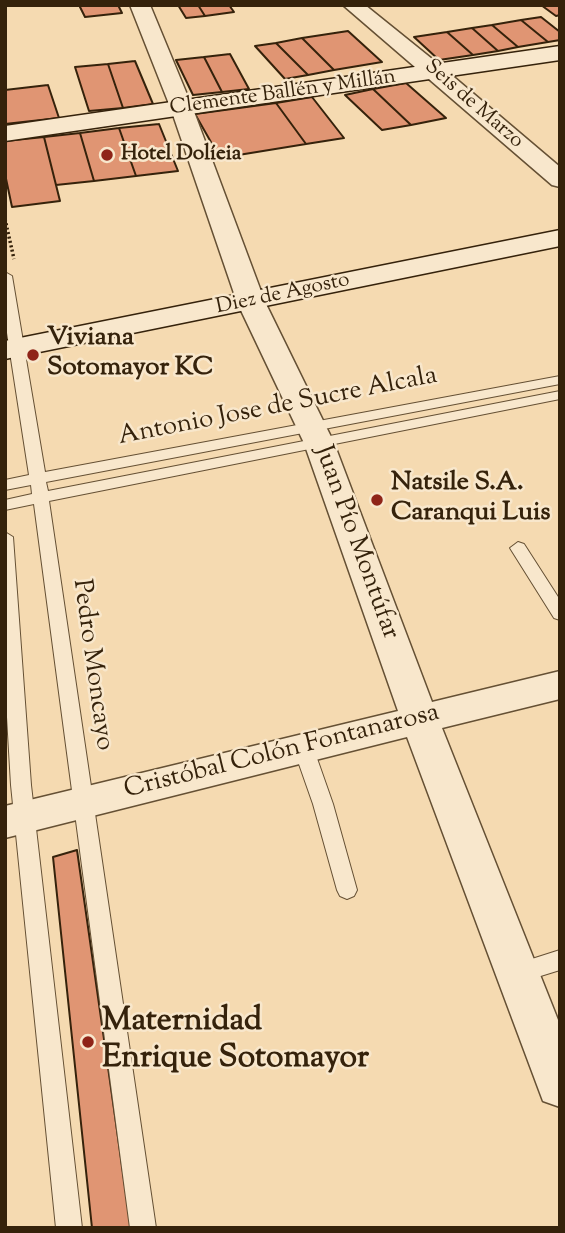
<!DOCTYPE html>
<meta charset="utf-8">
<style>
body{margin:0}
#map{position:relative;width:565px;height:1233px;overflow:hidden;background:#f5dab1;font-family:"Sorts Mill Goudy",serif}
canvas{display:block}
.frame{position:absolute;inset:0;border:7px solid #35220b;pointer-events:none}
</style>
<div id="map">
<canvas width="565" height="1233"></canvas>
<div class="frame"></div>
</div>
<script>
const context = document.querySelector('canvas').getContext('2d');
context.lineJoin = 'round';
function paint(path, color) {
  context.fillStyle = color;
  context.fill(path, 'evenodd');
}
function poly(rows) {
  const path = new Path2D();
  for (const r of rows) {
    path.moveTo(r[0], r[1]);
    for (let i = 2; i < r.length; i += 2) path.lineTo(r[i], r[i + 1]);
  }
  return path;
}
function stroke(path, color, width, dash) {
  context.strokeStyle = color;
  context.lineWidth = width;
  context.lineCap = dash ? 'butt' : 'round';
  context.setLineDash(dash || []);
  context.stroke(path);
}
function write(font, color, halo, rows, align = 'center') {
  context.font = font + ' "Sorts Mill Goudy",serif';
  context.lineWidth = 5;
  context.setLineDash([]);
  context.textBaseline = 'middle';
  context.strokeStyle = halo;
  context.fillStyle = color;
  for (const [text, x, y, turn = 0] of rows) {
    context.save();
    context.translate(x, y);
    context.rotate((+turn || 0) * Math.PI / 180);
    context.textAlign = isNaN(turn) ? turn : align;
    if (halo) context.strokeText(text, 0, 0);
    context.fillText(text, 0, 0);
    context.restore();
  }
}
const building = poly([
 [79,5,118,5,122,13,85,17,79,5],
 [178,5,198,5,205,16,186,18,178,5],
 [198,5,229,5,234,12,205,16,198,5],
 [541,5,560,5,560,15,556,16,541,5],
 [541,17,560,32,560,40,548,42,521,20,541,17],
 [521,20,548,42,518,47,492,25,521,20],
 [492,25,518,47,498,51,472,28,492,25],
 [472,28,498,51,473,55,447,32,472,28],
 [348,31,382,62,334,70,302,38,348,31],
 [447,32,473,55,439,60,414,37,447,32],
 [302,38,334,70,308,75,276,43,302,38],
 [276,43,308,75,285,79,255,46,276,43],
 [230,54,249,89,222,92,204,57,230,54],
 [204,57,222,92,193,95,176,60,204,57],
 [135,61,153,104,123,108,108,64,135,61],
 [108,64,123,108,89,111,75,67,108,64],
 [406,83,446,118,411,125,373,89,406,83],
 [48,85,59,118,5,124,5,90,48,85],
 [373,89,411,125,382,130,345,95,373,89],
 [312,97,344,138,306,144,276,103,312,97],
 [276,103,306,144,220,158,195,114,276,103],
 [159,124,178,171,136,176,119,128,159,124],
 [119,128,136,176,94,181,80,133,119,128],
 [80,133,94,181,56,185,44,137,80,133],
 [44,137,60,201,12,207,5,174,5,141,44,137],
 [77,850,131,1228,92,1228,53,857,77,850]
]);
const path = poly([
 [5,219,14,259]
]);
const lane = poly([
 [5,272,12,276,45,472,560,376,560,384,46,482,48,491,560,391,560,399,49,501,156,1228,130,1228,34,504,5,510,5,500,32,494,31,485,5,490,5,480,29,475,5,320,5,272],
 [5,532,13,537,31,785,82,1228,56,1228,11,785,5,683,5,532],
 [518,542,524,544,560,600,560,620,554,618,510,548,518,542],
 [303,740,310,742,313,747,333,804,357,890,354,896,347,899,340,896,337,890,313,804,293,747,296,742,303,740],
 [560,950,560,970,518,983,510,980,507,973,510,966,560,950]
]);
const street = poly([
 [130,5,150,5,193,109,265,302,334,443,432,702,560,671,560,699,442,728,560,1025,560,1107,543,1101,537,1085,407,737,5,838,5,806,398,711,304,443,237,302,171,109,130,5],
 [343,5,365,5,442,67,560,167,560,187,552,185,343,5]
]);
const secondary = poly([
 [560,46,560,60,5,141,5,126,560,46],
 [560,230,560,246,5,359,5,341,560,230]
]);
const markers = [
 [107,155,7,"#8f2418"],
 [33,355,7,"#8f2418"],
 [377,500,7,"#8f2418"],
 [88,1042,7,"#8f2418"]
];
const farStreetnames = [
 ["Clemente Ballén y Millán",283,94,-8],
 ["Seis de Marzo",473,105,41],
 ["Diez de Agosto",283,295,-12]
];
const farPoinames = [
 ["Hotel Dolíeia",121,155]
];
const poiNames = [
 ["Viviana",47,340],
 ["Sotomayor KC",47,370],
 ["Natsile S.A.",391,485],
 ["Caranqui Luis",391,515]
];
const streetNames = [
 ["Antonio Jose de Sucre Alcala",278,408,-11],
 ["Juan Pío Montúfar",355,543,70],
 ["Pedro Moncayo",91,665,82],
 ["Cristóbal Colón Fontanarosa",282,753,-14]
];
const nearPoinames = [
 ["Maternidad",102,1024],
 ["Enrique Sotomayor",102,1061]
];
paint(building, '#e09573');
stroke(building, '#35220b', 2);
stroke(lane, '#655034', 2);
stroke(street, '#655034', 3);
stroke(secondary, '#35220b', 3);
stroke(path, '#35220b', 3.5, [2, 2.5]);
paint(lane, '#f8e7cc');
paint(street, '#f8e7cc');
paint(secondary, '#f8e7cc');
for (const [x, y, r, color] of markers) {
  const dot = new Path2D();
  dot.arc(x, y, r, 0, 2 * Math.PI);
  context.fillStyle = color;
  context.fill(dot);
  stroke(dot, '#f8e7cc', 2.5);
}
write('21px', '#35220b', '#f8e7cc', farStreetnames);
write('bold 21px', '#35220b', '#f8e7cc', farPoinames, 'left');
write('bold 26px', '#35220b', '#f8e7cc', poiNames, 'left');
write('26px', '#35220b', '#f8e7cc', streetNames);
write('bold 32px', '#35220b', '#f8e7cc', nearPoinames, 'left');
</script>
